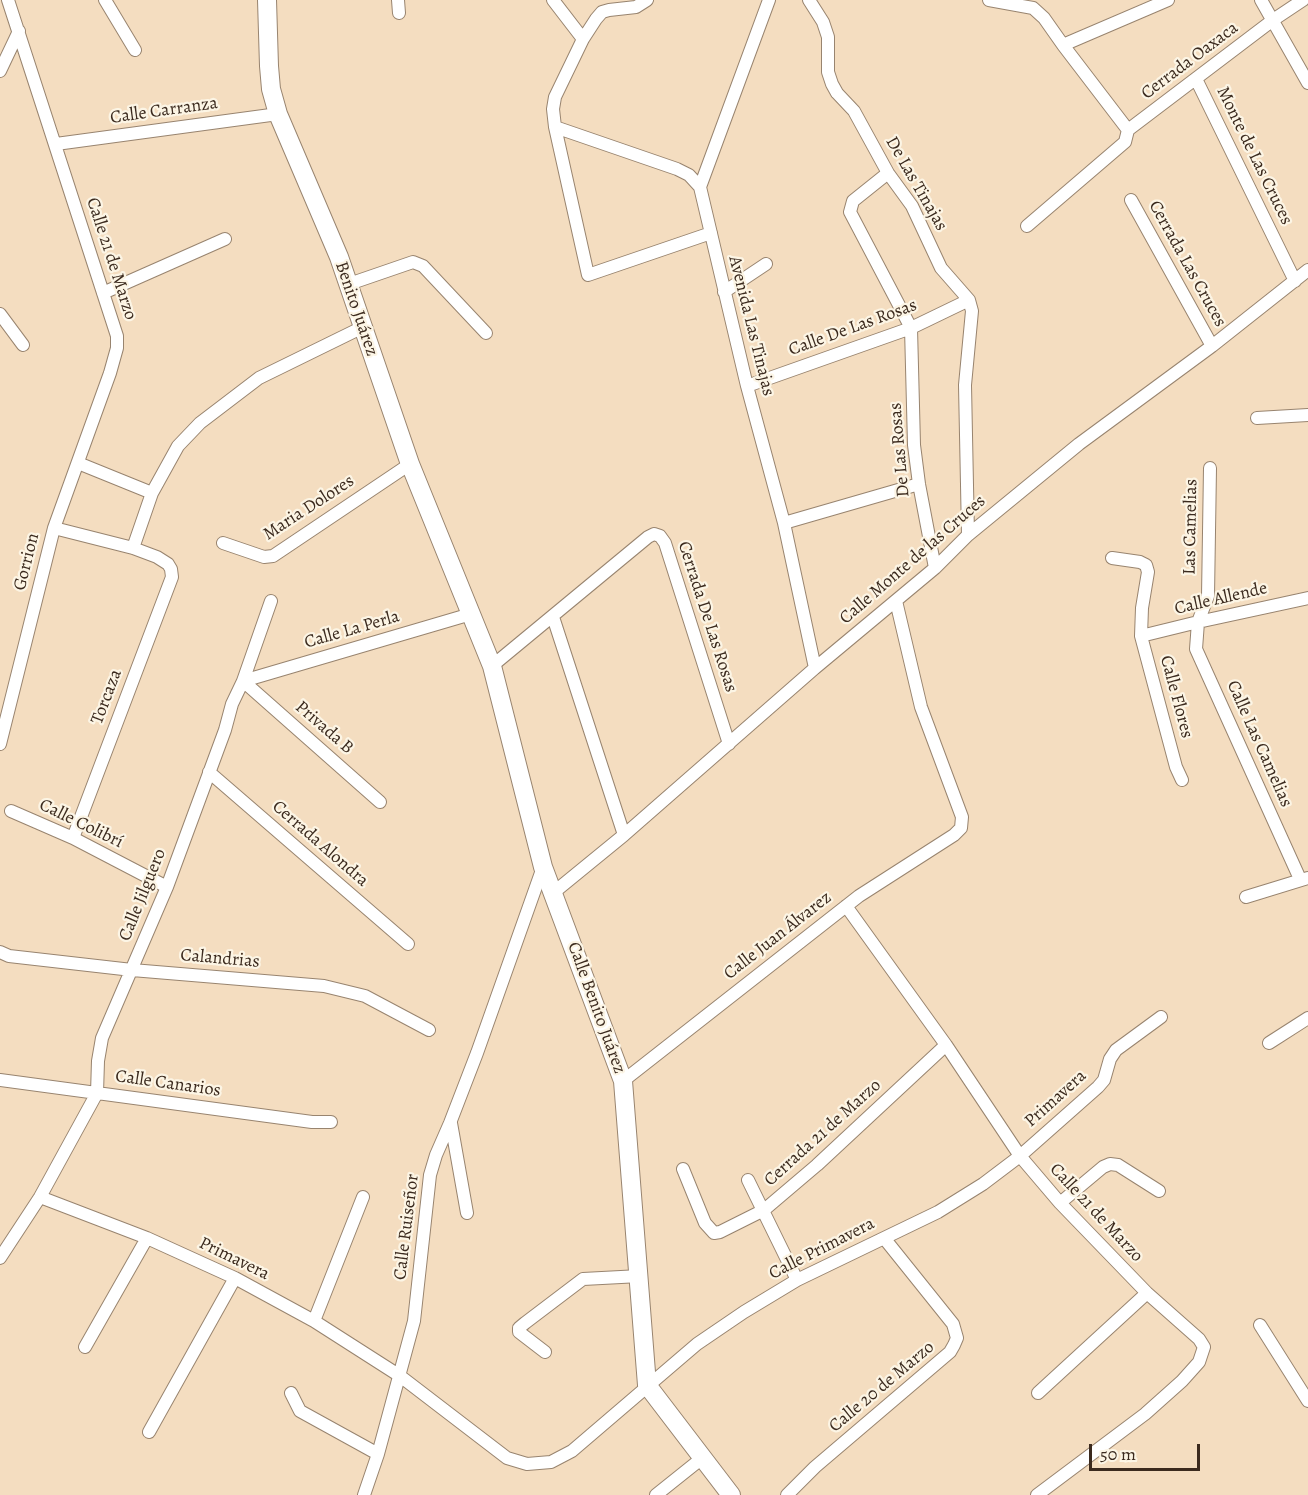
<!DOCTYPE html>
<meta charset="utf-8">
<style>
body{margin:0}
#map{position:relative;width:1308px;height:1495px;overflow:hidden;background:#f4ddc0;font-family:Alegreya,serif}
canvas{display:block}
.scale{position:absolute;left:1089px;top:1444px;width:111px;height:27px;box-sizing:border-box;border:3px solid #3b2a1e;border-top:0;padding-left:8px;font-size:18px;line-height:21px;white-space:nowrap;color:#3b2a1e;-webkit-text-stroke:4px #fcf5e5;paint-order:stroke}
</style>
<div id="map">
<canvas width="1308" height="1495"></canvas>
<div class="scale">50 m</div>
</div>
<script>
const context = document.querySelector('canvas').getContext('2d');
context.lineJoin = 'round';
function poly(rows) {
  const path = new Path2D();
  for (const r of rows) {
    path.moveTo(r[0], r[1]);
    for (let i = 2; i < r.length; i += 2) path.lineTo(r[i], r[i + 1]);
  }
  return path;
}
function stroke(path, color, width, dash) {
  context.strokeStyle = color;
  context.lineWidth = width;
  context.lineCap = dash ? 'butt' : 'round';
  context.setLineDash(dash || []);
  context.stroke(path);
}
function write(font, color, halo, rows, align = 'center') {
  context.font = font + ' Alegreya,serif';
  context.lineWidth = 4.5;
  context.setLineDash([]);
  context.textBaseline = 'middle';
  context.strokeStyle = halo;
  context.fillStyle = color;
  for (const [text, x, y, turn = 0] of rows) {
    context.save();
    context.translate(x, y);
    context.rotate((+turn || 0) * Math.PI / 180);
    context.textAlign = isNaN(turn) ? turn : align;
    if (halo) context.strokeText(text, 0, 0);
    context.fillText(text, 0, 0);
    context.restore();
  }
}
const street = poly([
 [105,0,135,50],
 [398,0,399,13],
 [553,0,583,39],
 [647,0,636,7,609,10,602,12,596,19,583,39,555,97,553,109,555,127,588,275,711,233],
 [769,0,700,187,747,386,784,523,815,668],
 [809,0,823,22,828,37,828,72,832,84,837,93,854,111,888,173,912,206,941,268,969,300,972,311,965,385,968,535],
 [989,0,1033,8,1044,18,1063,45,1128,130],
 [1261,0,1308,83],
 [1063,45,1168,0],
 [0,71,19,31],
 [1196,79,1295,281],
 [555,127,677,169,689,175,700,187],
 [1128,130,1273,20,1303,0],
 [56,144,278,114],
 [888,173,853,201,850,212,911,328,914,445,919,484,935,568],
 [1131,200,1212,346],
 [1027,226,1125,142,1128,130],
 [349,284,413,262,423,266,486,333],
 [724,292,766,264],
 [103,293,225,239],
 [0,314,23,345],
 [747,386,911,328,969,300],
 [1257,418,1308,415],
 [78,463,152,493],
 [1210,468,1208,596,1198,622,1196,649,1300,879],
 [784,523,919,484],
 [54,528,133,548,157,557,168,564,171,569,172,577,73,838],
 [223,543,264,557,273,556,410,464],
 [133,548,152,493,178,446,200,423,259,378,363,327],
 [1112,558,1140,562,1146,565,1148,572,1142,608,1141,636,1176,767,1182,780],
 [553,617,624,835],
 [1141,636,1198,622,1308,598],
 [492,666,648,537,654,534,660,536,665,543,729,744],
 [0,744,54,528,110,373,117,348,117,336,8,0],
 [209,772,408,944],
 [380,802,243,681,471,614],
 [11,811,73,838,167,887],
 [553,893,624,835,815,668,935,568,968,535,1079,444,1212,346,1308,270],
 [1246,897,1308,878],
 [846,906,946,1045,1020,1156,1060,1203,1147,1293,1199,1339,1204,1347,1199,1362,1182,1381,1145,1414,1037,1495],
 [0,952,9,956,132,970,324,986,365,996,429,1030],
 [1269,1043,1308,1018],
 [0,1080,312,1122,331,1122],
 [623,1081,859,896,954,835,961,828,962,817,921,707,896,601],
 [451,1123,467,1213],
 [683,1169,705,1223,714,1233,720,1232,764,1210,817,1165,946,1045],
 [748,1180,797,1280],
 [40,1197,147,1238,235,1278,314,1321,400,1376,507,1458,527,1464,551,1462,572,1451,697,1344,744,1312,797,1280,938,1212,983,1184,1020,1156,1098,1087,1104,1080,1110,1059,1116,1050,1161,1017],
 [1060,1203,1103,1167,1110,1164,1118,1165,1159,1191],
 [0,1258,40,1197,97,1093,98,1061,102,1038,167,887,225,730,232,704,243,681,271,601],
 [314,1321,363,1197],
 [1260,1325,1308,1401],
 [85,1347,147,1238],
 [545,1352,519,1332,519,1328,525,1323,583,1279,640,1276],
 [291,1393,300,1411,378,1454],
 [1038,1393,1147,1293],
 [149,1432,235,1278],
 [364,1495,378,1454,414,1321,430,1175,436,1155,450,1123,477,1053,543,867],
 [656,1495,701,1459],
 [787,1495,815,1467,950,1352,954,1345,957,1338,953,1324,884,1238]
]);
const secondary = poly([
 [267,0,269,66,271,89,278,114,339,257,410,464,492,666,543,867,623,1081,647,1385,731,1495]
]);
const streetNames = [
 ["Cerrada Oaxaca",1190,61,-37],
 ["Calle Carranza",164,111,-8],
 ["Monte de Las Cruces",1254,156,64],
 ["De Las Tinajas",916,184,60],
 ["Calle 21 de Marzo",111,259,72],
 ["Cerrada Las Cruces",1187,264,61],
 ["Benito Juárez",356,309,71],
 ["Avenida Las Tinajas",751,326,76],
 ["Calle De Las Rosas",853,328,-20],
 ["De Las Rosas",900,450,-95],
 ["Maria Dolores",309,508,-33],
 ["Las Camelias",1191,527,-89],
 ["Calle Monte de las Cruces",913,560,-41],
 ["Gorrion",27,562,-76],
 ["Calle Allende",1221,599,-13],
 ["Cerrada De Las Rosas",707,617,72],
 ["Calle La Perla",352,630,-16],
 ["Torcaza",107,697,-69],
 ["Calle Flores",1176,697,75],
 ["Privada B",324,728,41],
 ["Calle Las Camelias",1259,744,66],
 ["Calle Colibrí",81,824,26],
 ["Cerrada Alondra",320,844,41],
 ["Calle Jilguero",143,895,-68],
 ["Calle Juan Álvarez",778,936,-38],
 ["Calandrias",220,959,5],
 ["Calle Benito Juárez",596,1008,70],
 ["Calle Canarios",168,1084,8],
 ["Primavera",1056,1099,-42],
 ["Cerrada 21 de Marzo",823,1133,-42],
 ["Calle 21 de Marzo",1096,1213,47],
 ["Calle Ruiseñor",407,1227,-83],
 ["Calle Primavera",822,1249,-27],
 ["Primavera",234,1259,26],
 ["Calle 20 de Marzo",882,1387,-40]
];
stroke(street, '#98846f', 14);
stroke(secondary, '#98846f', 20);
stroke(street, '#fff', 12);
stroke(secondary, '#fff', 18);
write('18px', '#3b2a1e', '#fcf5e5', streetNames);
</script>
